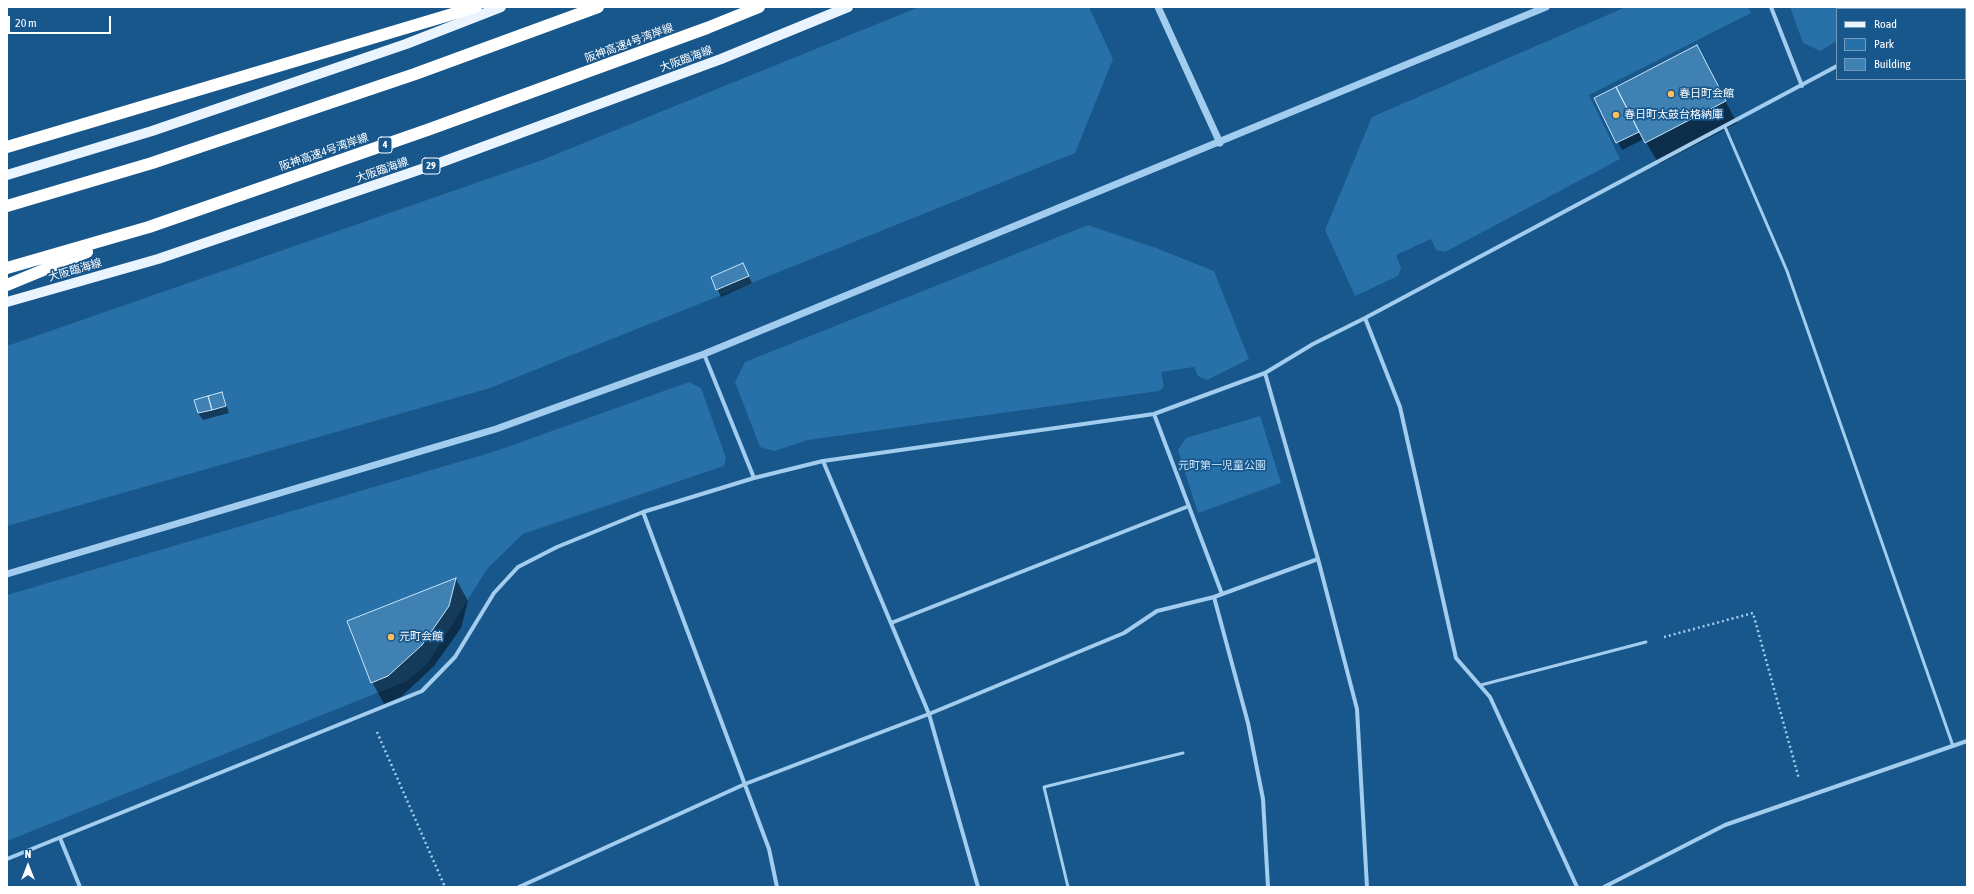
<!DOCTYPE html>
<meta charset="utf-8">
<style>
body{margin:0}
#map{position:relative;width:1974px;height:894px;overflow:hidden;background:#18578c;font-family:"Asap Condensed",sans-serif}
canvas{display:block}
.frame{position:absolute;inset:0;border:8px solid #fff;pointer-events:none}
.legend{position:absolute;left:1836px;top:8px;width:130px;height:72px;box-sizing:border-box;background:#18578c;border:1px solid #749aba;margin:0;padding:5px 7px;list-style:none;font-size:12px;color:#fff}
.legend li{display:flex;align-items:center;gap:8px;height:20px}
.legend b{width:20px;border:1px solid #749aba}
.north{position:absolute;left:8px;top:846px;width:40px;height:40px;-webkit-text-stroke:3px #18578c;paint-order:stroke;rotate:0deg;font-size:11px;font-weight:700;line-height:16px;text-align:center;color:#fff}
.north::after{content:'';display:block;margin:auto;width:14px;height:18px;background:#fff;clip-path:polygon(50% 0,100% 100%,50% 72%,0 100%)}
.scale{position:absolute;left:8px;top:16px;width:103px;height:18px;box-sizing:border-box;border:2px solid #fff;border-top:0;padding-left:5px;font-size:12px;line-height:14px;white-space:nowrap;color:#fff;-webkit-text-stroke:3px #18578c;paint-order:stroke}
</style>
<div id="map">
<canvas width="1974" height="894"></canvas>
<div class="frame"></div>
<ul class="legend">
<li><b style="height:5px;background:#e9f4ff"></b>Road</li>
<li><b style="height:11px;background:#2770a8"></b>Park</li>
<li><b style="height:11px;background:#4081b4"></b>Building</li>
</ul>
<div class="north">N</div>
<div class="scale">20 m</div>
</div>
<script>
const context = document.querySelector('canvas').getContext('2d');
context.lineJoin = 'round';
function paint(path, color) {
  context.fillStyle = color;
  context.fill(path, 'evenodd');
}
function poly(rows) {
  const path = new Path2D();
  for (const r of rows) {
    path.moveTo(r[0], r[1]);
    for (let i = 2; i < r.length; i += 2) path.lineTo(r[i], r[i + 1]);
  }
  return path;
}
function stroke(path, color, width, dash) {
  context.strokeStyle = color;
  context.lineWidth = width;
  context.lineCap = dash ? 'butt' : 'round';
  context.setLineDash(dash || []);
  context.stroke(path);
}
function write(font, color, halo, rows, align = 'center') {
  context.font = font + ' "Asap Condensed","Noto Sans JP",sans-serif';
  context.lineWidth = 3.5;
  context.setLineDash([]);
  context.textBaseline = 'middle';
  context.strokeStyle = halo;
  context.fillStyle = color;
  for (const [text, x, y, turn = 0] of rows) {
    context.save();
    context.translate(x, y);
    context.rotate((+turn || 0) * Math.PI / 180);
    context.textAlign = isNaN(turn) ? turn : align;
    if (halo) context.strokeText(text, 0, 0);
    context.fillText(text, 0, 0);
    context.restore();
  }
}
const green = poly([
 [919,7,1089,7,1113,59,1075,153,490,388,7,526,7,346,542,160],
 [1626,7,1748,7,1751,13,1589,95,1620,159,1445,252,1436,250,1431,239,1396,255,1401,268,1398,276,1355,296,1325,230,1372,117],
 [1790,7,1899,7,1896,9,1837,9,1837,41,1820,51,1803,43],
 [1088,225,1156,248,1214,271,1249,359,1207,380,1198,376,1194,367,1161,372,1164,387,1159,391,808,440,774,451,760,447,735,382,745,362],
 [689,382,701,388,726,458,724,466,523,534,487,569,428,663,407,681,7,841,7,595,496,451],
 [1260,416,1281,483,1198,513,1178,450,1186,438]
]);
const shadow = poly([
 [1696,46,1737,123,1659,164,1644,139,1622,150,1595,98],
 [743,264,752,283,721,297,712,277],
 [222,393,229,413,203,420,198,413],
 [456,579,468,601,461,628,434,666,401,697,384,704,372,682,348,622]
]);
const building = poly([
 [1697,45,1726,101,1645,143,1616,87,1697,45],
 [1616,87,1639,132,1616,143,1594,98,1616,87],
 [743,263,749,276,716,290,711,277,743,263],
 [222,392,226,406,212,410,208,396,222,392],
 [208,396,212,410,198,413,194,400,208,396],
 [456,578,449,606,422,645,388,676,371,683,347,621,456,578]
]);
const path = poly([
 [1664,637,1753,613,1799,779],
 [377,732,445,887]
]);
const service = poly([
 [1966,7,1967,10],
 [1725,127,1787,271,1953,746],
 [1481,685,1646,642],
 [1068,887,1044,787,1183,753]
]);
const minor = poly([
 [1771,7,1802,86],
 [1939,9,1943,7],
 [1365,318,1400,407,1456,658,1490,697,1577,887],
 [704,354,754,478],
 [1265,373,1318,559,1357,709,1367,887],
 [1154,414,1222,594],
 [823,461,929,714,978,887],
 [643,512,769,849,777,887],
 [1214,597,1248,723,1263,799,1268,887],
 [891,623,1189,506],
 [60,838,80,887],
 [7,859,422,691,455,657,494,593,518,567,557,547,643,512,754,478,823,461,1154,414,1265,373,1313,344,1365,318,1837,66],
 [519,887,745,784,929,714,1124,633,1157,611,1214,597,1318,559],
 [1604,887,1725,825,1967,741]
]);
const tertiary = poly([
 [1158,7,1220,143],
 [7,574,496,429,704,354,1546,7]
]);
const primary = poly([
 [7,175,152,131,406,44,501,7],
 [7,302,158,259,442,162,721,59,848,7]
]);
const motorway = poly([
 [7,147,476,7],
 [7,206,152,163,415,74,598,7],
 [7,268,149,227,430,129,707,28,759,7],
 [7,285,87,252]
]);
const markers = [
 [1671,94,4,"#ffbf5f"],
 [1616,115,4,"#ffbf5f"],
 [391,637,4,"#ffbf5f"]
];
const shields = [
 [385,145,14],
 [431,166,18]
];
const shieldNames = [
 ["4",385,145],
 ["29",431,166]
];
const streetNames = [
 ["阪神高速4号湾岸線",629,43,-20],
 ["大阪臨海線",686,59,-20],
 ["阪神高速4号湾岸線",324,152,-19],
 ["大阪臨海線",382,170,-19],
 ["大阪臨海線",75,270,-16]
];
const poiNames = [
 ["春日町会館",1679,94],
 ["春日町太鼓台格納庫",1624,115],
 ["元町会館",399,637]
];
const parkNames = [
 ["元町第一児童公園",1222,466]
];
paint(green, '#2770a8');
paint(shadow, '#0007');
paint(building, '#4081b4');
stroke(building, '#c8e5fa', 1);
stroke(path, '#a2cdee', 2.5, [2, 3]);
stroke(service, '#a2cdee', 3);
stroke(minor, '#a2cdee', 4);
stroke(tertiary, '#a2cdee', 7);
stroke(primary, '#e9f4ff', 10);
stroke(motorway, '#fff', 12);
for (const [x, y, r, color] of markers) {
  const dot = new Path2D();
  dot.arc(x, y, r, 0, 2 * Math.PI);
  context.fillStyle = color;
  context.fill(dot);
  stroke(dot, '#18578c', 1.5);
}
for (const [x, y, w] of shields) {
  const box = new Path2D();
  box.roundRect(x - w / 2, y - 8, w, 16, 3);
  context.fillStyle = '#18578c';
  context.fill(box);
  stroke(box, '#fff', 1);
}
write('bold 10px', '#fff', null, shieldNames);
write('11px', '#fff', '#18578c', streetNames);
write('11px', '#fff', '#18578c', poiNames, 'left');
write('11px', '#c8e5fa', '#18578c', parkNames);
</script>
